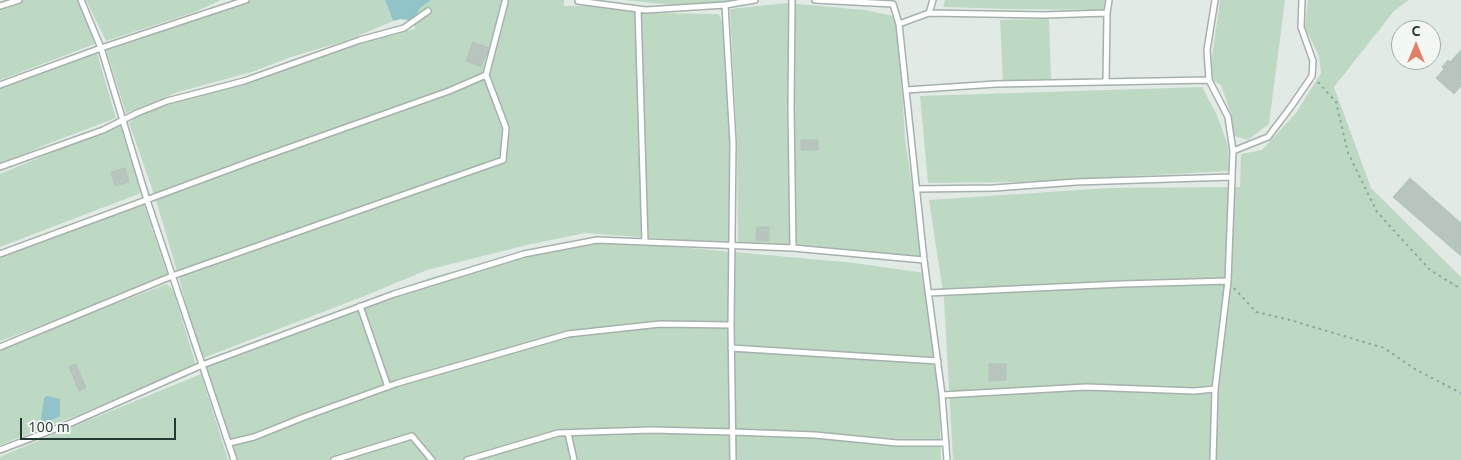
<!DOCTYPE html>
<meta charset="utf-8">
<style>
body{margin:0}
#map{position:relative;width:1461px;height:460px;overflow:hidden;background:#e2eae6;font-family:Ubuntu,sans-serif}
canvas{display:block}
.north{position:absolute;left:1391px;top:20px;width:50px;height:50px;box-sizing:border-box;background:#f2f7f4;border:1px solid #a0aba6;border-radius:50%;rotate:0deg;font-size:14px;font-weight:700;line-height:20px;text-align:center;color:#243932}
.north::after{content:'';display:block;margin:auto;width:18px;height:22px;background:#e27f69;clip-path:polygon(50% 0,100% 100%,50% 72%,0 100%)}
.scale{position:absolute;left:20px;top:418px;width:156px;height:22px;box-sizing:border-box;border:2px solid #243932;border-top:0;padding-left:6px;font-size:15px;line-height:18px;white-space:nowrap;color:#243932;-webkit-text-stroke:4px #f2f7f4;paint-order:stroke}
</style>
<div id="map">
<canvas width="1461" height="460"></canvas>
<div class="north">С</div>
<div class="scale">100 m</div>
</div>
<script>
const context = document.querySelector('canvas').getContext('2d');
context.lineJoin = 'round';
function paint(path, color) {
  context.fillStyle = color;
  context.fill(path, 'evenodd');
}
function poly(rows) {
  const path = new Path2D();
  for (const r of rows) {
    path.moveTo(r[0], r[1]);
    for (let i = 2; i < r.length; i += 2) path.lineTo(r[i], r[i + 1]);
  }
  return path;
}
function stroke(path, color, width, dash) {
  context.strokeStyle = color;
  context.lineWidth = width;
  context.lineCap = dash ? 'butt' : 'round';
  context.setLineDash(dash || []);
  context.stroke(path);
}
const green = poly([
 [16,0,77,0,84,14,95,44,0,80,0,7],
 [86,0,221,0,195,12,106,41],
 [241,0,385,0,393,21,348,40,291,57,252,72,178,92,126,113,106,50,194,20],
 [431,0,564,0,564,6,606,5,645,13,719,14,725,29,729,101,731,173,729,241,726,243,585,233,527,245,427,270,367,295,203,358,188,312,180,281,155,197,129,123,136,117,176,102,238,86,347,47,415,29,414,21,420,8],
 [625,0,734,0,691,7],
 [945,0,1105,0,1104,10,1009,9,943,7],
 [1220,0,1285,0,1269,124,1248,140,1234,136,1231,114,1221,85,1209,78],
 [1308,0,1409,0,1394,11,1334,87,1371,188,1461,277,1461,460,953,460,944,299,929,200,1109,188,1240,187,1241,154,1262,150,1296,113,1321,73,1319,56,1305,27],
 [787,3,865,10,898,17,905,139,923,260,893,260,854,254,738,244,737,144,730,9],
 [1049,19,1051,79,1003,81,1000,20],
 [97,53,116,118,45,145,0,165,0,88],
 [1202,87,1217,115,1228,146,1229,171,1021,182,928,183,920,96],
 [120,124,141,193,0,247,0,174],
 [143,202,169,279,0,341,0,255],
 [590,239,855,263,924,273,938,368,941,460,237,460,206,367,429,278,524,253],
 [167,284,173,290,196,365,73,417,0,445,0,348],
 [201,374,228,460,0,460,0,457,11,452]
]);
const water = poly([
 [385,0,431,0,420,8,414,21,401,19,393,21],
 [47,396,60,399,60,416,40,426,44,398]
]);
const building = poly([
 [473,42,489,48,481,67,466,61,473,42],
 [1461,50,1461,86,1454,94,1436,78,1444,69,1442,67,1448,60,1450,62,1461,50],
 [801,140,818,140,818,150,801,150,801,140],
 [125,168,129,182,115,186,111,172,125,168],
 [1410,178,1461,223,1461,256,1393,197,1410,178],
 [757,227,769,227,769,241,756,240,757,227],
 [76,364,86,388,79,391,69,367,76,364],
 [989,364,1006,364,1006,380,989,381,989,364]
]);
const path = poly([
 [1318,82,1336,102,1348,153,1377,212,1430,270,1461,289],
 [1234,288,1256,312,1290,320,1384,348,1415,369,1461,393]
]);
const lane = poly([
 [81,0,101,48,147,200,234,460],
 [578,0,578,1,646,10,725,5,755,0],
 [792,0,791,108,793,248],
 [815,0,893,4,899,24],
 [933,0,929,13,899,24,924,260,942,395,947,460],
 [1215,0,1207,50,1209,80,1228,117,1233,151],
 [725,5,733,143,731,325,733,460],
 [0,6,19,0],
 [638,9,645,242],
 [929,13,1044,15,1107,13,1106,82],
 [1107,13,1109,0],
 [0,85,101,48,246,0],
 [906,90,996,84,1209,80],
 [0,167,103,130,137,113,167,101,244,81,360,40,404,28,428,11],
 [916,189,994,188,1076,182,1232,177],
 [0,254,260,158,449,91,486,75,505,2],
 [928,293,1122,284,1228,281,1233,151,1268,137,1290,108,1312,76,1313,61,1301,27,1302,0],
 [360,306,388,387],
 [0,347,172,276,503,160,506,128,486,75],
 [731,348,938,361],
 [942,395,1086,387,1194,391,1215,389,1228,281],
 [568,433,574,460],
 [229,443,254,437,304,417,398,383,568,334,660,324,731,325],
 [0,450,71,423,202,365,394,294,524,254,597,240,793,248,924,260],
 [334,460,412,436,432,460],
 [467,460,558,433,651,430,733,432,815,435,897,443,946,443],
 [1213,460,1215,389]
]);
paint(green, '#bdd9c3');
paint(water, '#90c4c9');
paint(building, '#b8c5bf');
stroke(building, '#b5c3bd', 1);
stroke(lane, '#a5b1ac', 8);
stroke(path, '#86aa9d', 2, [2.5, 4]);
stroke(lane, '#fff', 5);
</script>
